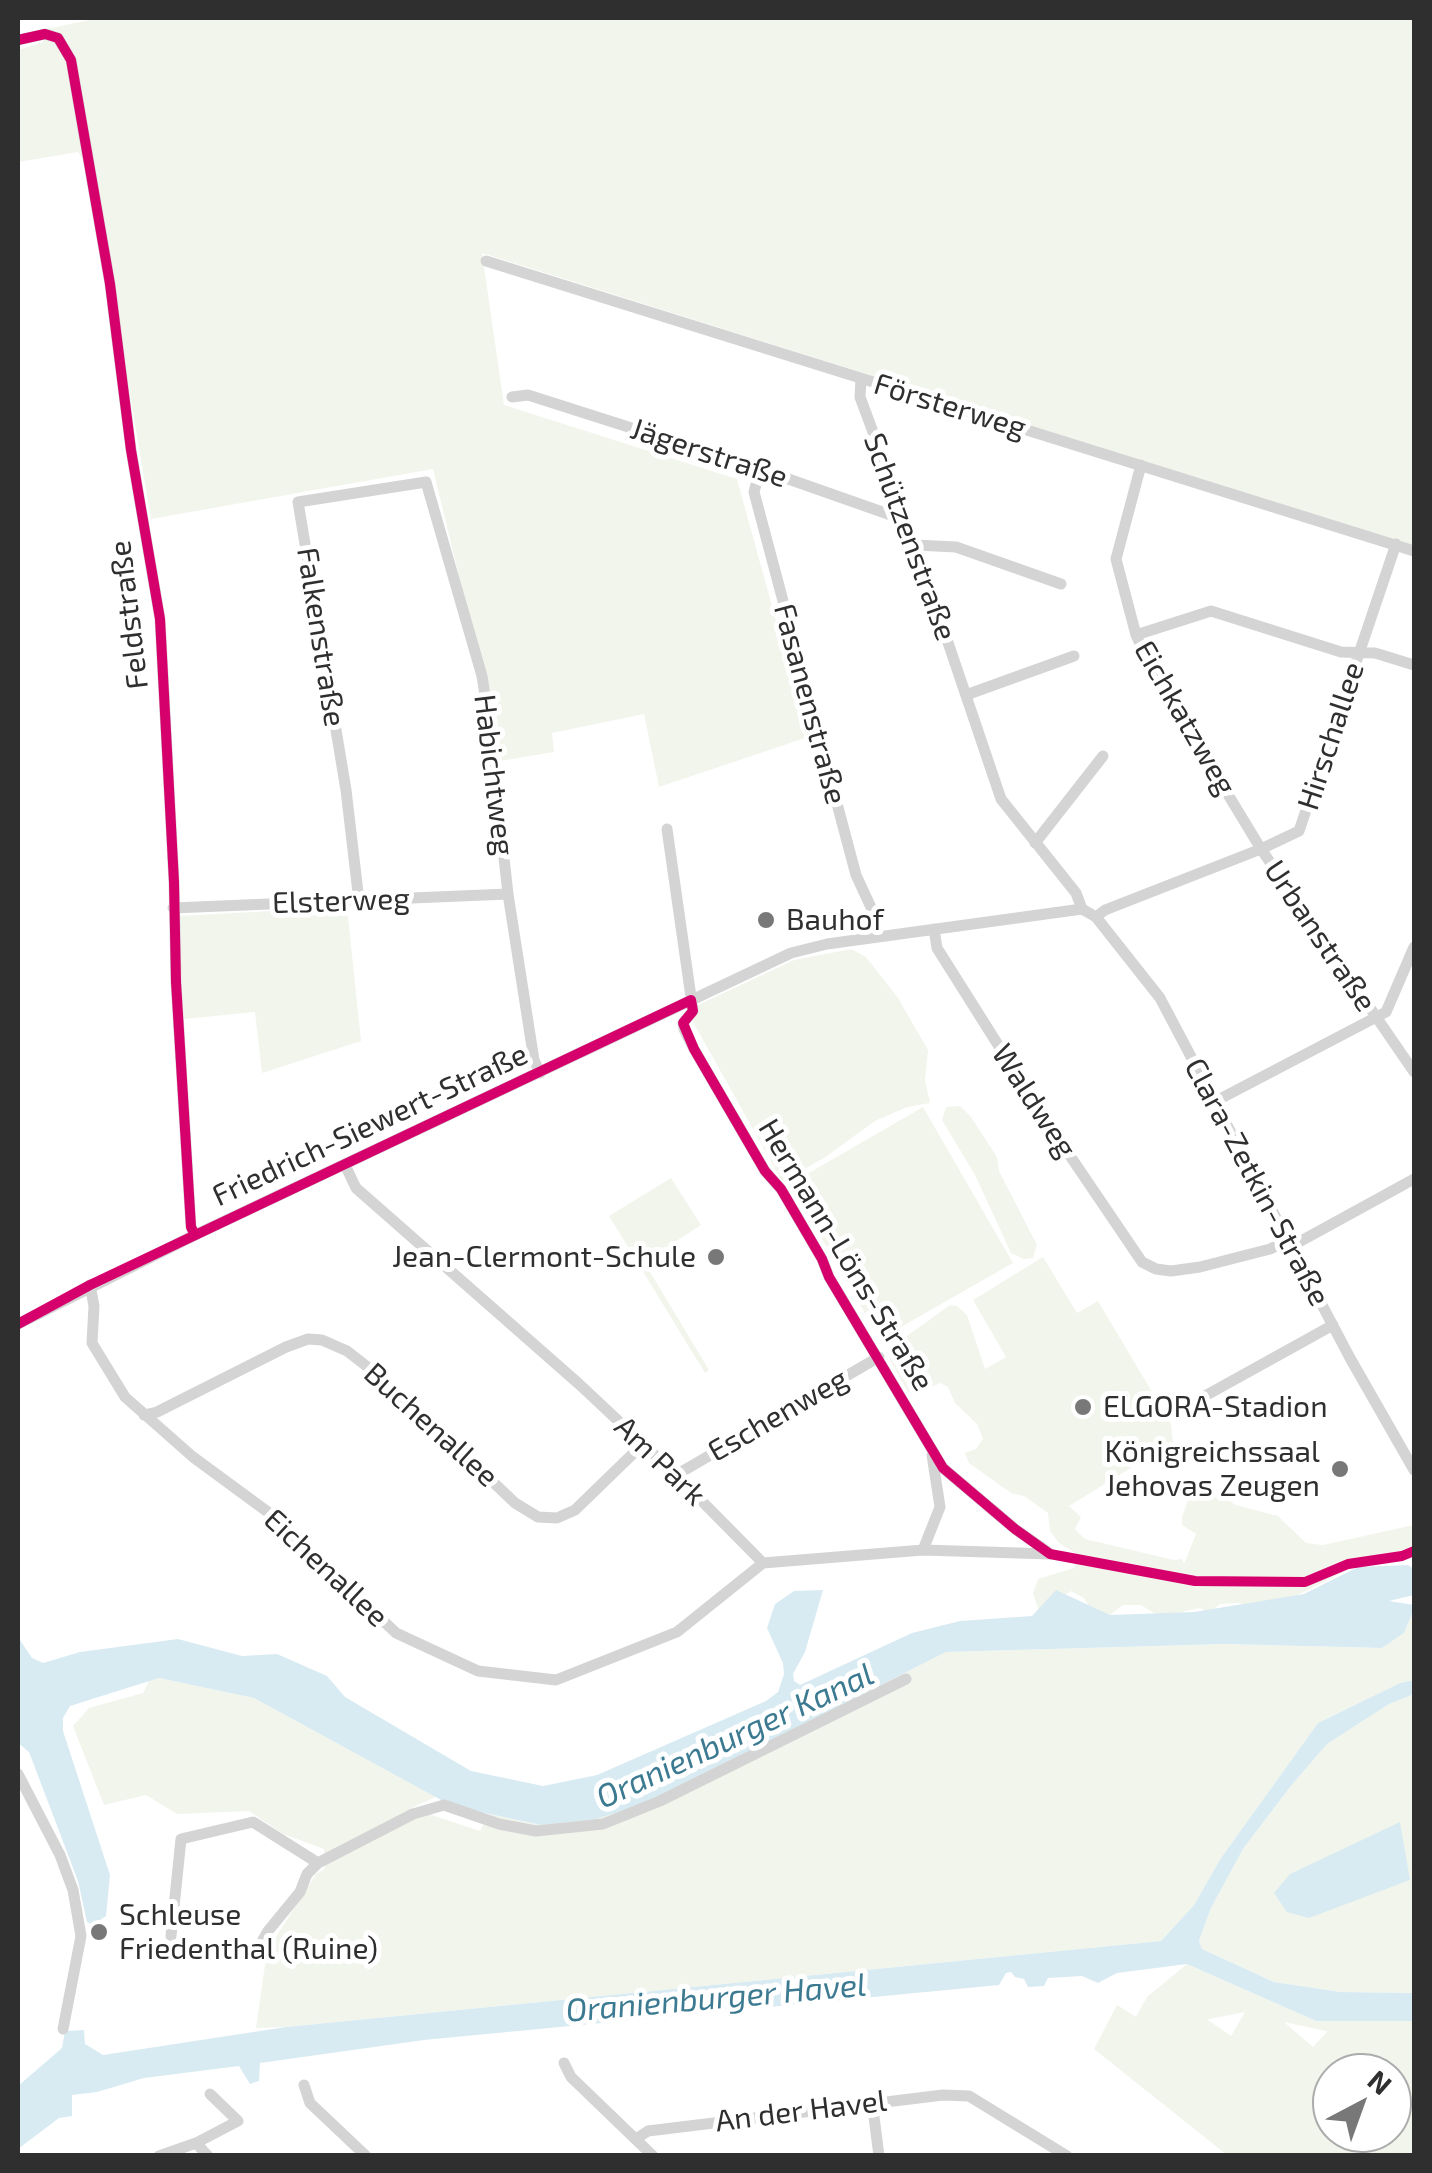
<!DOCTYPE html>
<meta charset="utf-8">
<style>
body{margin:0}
#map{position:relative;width:1432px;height:2173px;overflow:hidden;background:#fff;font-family:"Exo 2",sans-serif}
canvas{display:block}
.frame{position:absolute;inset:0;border:20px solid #2f2f2f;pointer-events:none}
.north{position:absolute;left:1312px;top:2053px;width:100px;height:100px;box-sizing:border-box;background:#fff;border:2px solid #acacac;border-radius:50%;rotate:41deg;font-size:28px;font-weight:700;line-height:40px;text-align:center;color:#2f2f2f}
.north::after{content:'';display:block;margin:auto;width:35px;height:45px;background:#787878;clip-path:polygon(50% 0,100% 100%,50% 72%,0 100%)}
</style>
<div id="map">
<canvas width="1432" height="2173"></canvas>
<div class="frame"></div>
<div class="north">N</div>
</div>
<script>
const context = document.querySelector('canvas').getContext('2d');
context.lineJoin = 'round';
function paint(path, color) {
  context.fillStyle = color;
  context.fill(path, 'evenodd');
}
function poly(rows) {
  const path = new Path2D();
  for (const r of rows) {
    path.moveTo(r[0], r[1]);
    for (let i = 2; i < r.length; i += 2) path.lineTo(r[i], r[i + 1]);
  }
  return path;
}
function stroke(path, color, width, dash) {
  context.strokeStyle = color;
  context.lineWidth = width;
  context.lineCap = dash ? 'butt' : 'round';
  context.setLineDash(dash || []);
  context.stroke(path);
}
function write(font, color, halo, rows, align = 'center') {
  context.font = font + ' "Exo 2",sans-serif';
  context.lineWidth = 10;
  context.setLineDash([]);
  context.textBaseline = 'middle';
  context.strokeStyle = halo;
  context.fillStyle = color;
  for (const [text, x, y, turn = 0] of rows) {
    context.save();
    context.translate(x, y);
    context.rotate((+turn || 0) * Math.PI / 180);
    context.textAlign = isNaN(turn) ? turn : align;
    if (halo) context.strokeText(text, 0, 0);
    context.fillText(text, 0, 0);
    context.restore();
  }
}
const green = poly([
 [100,18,1414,18,1414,546,482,253,504,405,737,479,808,737,659,787,644,714,552,733,554,752,500,761,483,675,433,469,151,519,93,175,78,152,18,162,18,50,43,42,41,30],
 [347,907,361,1041,262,1073,255,1012,184,1019,178,916],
 [851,949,866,957,898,998,928,1050,925,1080,930,1103,907,1107,875,1121,824,1158,782,1181,693,1022,695,1012,698,1005,794,960],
 [960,1106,971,1117,997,1157,999,1171,1037,1245,1033,1258,1024,1259,1011,1253,975,1175,942,1120,946,1107],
 [923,1107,1013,1263,880,1339,790,1184],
 [671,1178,701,1225,644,1262,709,1370,705,1373,609,1216],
 [1043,1257,1077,1313,1098,1301,1171,1424,1173,1442,1069,1506,1081,1517,1075,1529,1085,1539,1174,1560,1182,1559,1184,1564,1196,1534,1182,1525,1182,1517,1190,1495,1198,1486,1217,1490,1235,1505,1278,1516,1306,1543,1323,1545,1414,1525,1414,1546,1401,1553,1367,1560,1270,1609,1238,1603,1220,1604,1210,1612,1199,1608,1160,1617,1141,1605,1123,1605,1110,1615,1095,1617,1084,1598,1071,1591,1040,1614,1033,1593,1038,1579,1074,1568,1078,1555,1059,1543,1050,1531,1048,1513,1024,1496,1011,1493,969,1463,965,1453,976,1449,983,1439,977,1424,955,1403,948,1387,940,1383,917,1393,908,1392,890,1360,893,1346,950,1305,957,1306,967,1315,985,1369,1006,1357,973,1300],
 [1414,1609,1414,1680,1400,1683,1318,1723,1221,1858,1194,1905,1161,1941,286,2027,256,2028,267,1951,316,1874,325,1869,324,1849,283,1834,249,1811,177,1814,146,1795,104,1805,73,1726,89,1708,143,1693,149,1681,159,1678,254,1698,436,1797,411,1808,480,1831,489,1814,541,1825,648,1803,946,1652,1225,1644,1382,1648,1404,1633],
 [1414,1694,1414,1993,1341,1992,1274,1982,1202,1949,1199,1941,1211,1908,1243,1849,1290,1787,1327,1744,1389,1704],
 [1187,1964,1316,2021,1414,2021,1414,2155,1227,2155,1094,2049,1117,2005,1136,2017,1147,1997],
 [1245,2012,1231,2036,1208,2020,1209,2019],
 [1284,2022,1326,2031,1327,2032,1313,2047],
 [1332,2073,1392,2073,1392,2133,1332,2133]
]);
const water = poly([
 [1408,1565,1414,1569,1414,1595,1389,1601,1414,1605,1414,1609,1404,1633,1382,1648,1225,1644,946,1652,648,1803,596,1819,541,1825,452,1806,254,1698,159,1678,70,1706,63,1718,63,1731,110,1875,106,1916,93,1925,87,1922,78,1881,29,1752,18,1743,18,1637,32,1658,43,1663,80,1652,178,1639,242,1656,277,1654,327,1676,345,1697,471,1771,543,1786,597,1775,766,1701,778,1692,784,1674,783,1663,767,1628,775,1604,794,1591,823,1590,805,1652,793,1674,794,1681,800,1685,912,1633,960,1621,1032,1616,1056,1590,1110,1615,1194,1612,1304,1594,1358,1567],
 [1414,1680,1414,1694,1389,1704,1327,1744,1290,1787,1243,1849,1211,1908,1199,1941,1202,1949,1274,1982,1341,1992,1414,1993,1414,2021,1316,2021,1187,1964,1117,1973,1098,1983,1082,1976,1048,1978,1044,1986,1028,1987,1024,1979,1015,1977,1011,1972,1006,1973,999,1985,424,2040,260,2063,259,2081,250,2084,239,2066,144,2078,97,2092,72,2095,72,2116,59,2118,18,2149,18,2086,62,2048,65,2031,84,2030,85,2044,103,2055,286,2027,1161,1941,1194,1905,1221,1858,1318,1723,1400,1683],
 [1400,1822,1410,1880,1309,1918,1287,1912,1274,1893,1290,1874]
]);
const minor = poly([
 [18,40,45,34,58,38,71,60,110,284,131,450,160,619,174,882,176,982,191,1227,195,1235],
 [486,261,1414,551],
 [861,379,860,397,915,545,1001,799,1076,893,1082,909],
 [512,397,528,395,760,469,905,520],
 [1141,465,1116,559,1136,635,1155,674,1261,849,1414,1072],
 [760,469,754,492,856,875,875,916,878,937],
 [915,545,956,547,1061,584],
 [1136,635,1211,611,1341,652,1375,653,1414,665],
 [966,695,1074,656],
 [667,829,693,1011,683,1023,684,1029,694,1049,765,1171,781,1189,822,1259,829,1277,943,1468,1015,1529,1048,1552],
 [1035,843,1103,756],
 [359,901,346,790,298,502,426,482,482,676,498,781,496,786,508,894,534,1060,540,1073],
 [173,908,508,894],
 [1082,909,1096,917,1160,998,1350,1358,1414,1470],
 [1096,917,1105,910,1261,849,1299,831,1396,544],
 [934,929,937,948,1041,1113,1142,1262,1156,1269,1171,1271,1200,1267,1270,1249,1287,1241],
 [1214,1102,1386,1012,1414,947],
 [345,1165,356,1188,579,1384,676,1475,763,1563,923,1550,1050,1554],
 [1290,1247,1414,1179],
 [90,1285,94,1306,92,1343,125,1397,193,1457,276,1518,396,1633,478,1671,556,1680,677,1632,763,1563],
 [18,1324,195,1235,791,953,827,944,1082,909],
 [1176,1412,1333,1325],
 [144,1415,157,1412,286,1347,308,1339,322,1340,347,1351,391,1385,515,1503,538,1517,557,1518,575,1510,643,1444],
 [676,1475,879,1357],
 [923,1550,940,1507,932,1455],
 [18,1774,60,1855,73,1890,81,1936,63,2029],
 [171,1936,181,1839,253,1822,318,1863,413,1814,444,1805,499,1824,536,1831,603,1824,660,1801,906,1679],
 [255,1954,268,1931,300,1892,307,1874,318,1863],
 [564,2063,571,2077,653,2156],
 [304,2085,310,2103,366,2156],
 [872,2101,879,2156],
 [636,2139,648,2131,943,2095,969,2096,1067,2156],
 [159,2156,196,2143],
 [208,2156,196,2143,238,2121,210,2094]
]);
const cycleway = poly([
 [18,40,45,34,58,38,71,60,110,284,131,450,160,619,174,882,176,982,191,1227,195,1235],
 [18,1324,90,1285,691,1000,693,1011,683,1023,694,1049,765,1171,781,1189,822,1259,829,1277,943,1468,1015,1529,1050,1554,1195,1581,1305,1582,1348,1564,1402,1556,1414,1551]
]);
const markers = [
 [766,920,10,"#787878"],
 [716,1257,10,"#787878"],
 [1083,1407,10,"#787878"],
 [1340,1469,10,"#787878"],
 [99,1932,10,"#787878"]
];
const streetNames = [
 ["Försterweg",950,406,17],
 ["Jägerstraße",709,453,18],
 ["Schützenstraße",910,537,70],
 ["Feldstraße",129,615,-97],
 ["Falkenstraße",321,637,81],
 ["Fasanenstraße",810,704,75],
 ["Eichkatzweg",1185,718,60],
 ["Hirschallee",1331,736,-72],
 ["Habichtweg",494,775,83],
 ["Elsterweg",341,901,-2],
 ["Urbanstraße",1320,936,56],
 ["Waldweg",1034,1101,57],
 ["Friedrich-Siewert-Straße",370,1125,-25],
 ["Clara-Zetkin-Straße",1257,1182,62],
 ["Hermann-Löns-Straße",846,1255,59],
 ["Eschenweg",778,1415,-30],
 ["Buchenallee",431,1425,42],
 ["Am Park",660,1461,44],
 ["Eichenallee",326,1568,43],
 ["An der Havel",801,2111,-7]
];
const poiNames = [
 ["Bauhof",786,920],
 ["Jean-Clermont-Schule",696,1257,"right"],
 ["ELGORA-Stadion",1103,1407],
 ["Königreichssaal",1320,1452,"right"],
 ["Jehovas Zeugen",1320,1486,"right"],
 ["Schleuse",119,1915],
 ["Friedenthal (Ruine)",119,1949]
];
const waterNames = [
 ["Oranienburger Kanal",735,1736,-25],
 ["Oranienburger Havel",716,1998,-5]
];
paint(green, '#f2f5ec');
paint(water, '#d9ebf2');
stroke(minor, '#d4d4d4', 11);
stroke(cycleway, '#d6006c', 10);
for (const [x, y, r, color] of markers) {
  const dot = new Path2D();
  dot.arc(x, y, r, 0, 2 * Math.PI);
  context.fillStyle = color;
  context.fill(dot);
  stroke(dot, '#fff', 4);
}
write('30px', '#2f2f2f', '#fff', streetNames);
write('30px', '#2f2f2f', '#fff', poiNames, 'left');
write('italic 32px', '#3c7a91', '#fff', waterNames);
</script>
